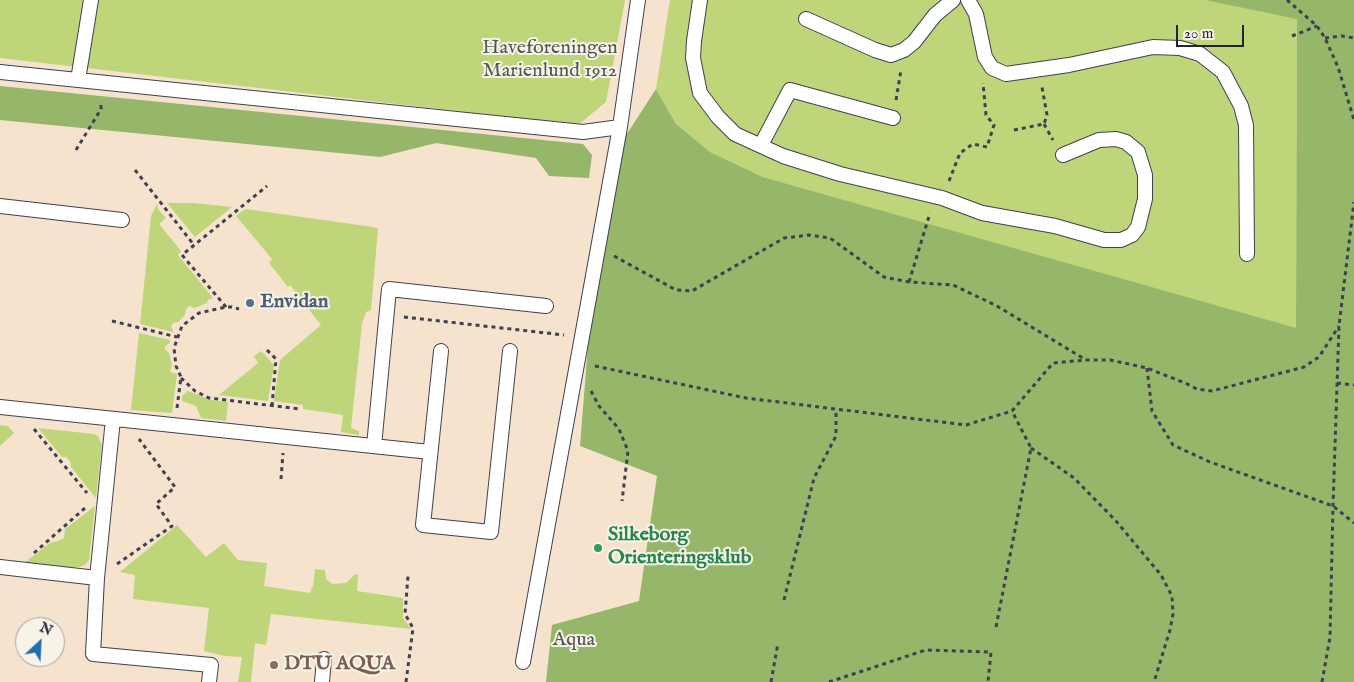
<!DOCTYPE html>
<style>
body{margin:0}
#map{position:relative;width:1354px;height:682px;overflow:hidden;background:#f5e3cd;font-family:"IM FELL English",serif}
canvas{display:block}
.north{position:absolute;left:15px;top:617px;width:50px;height:50px;box-sizing:border-box;background:#f7f3e8;border:1px solid #a29fa3;border-radius:50%;rotate:25deg;font-size:14px;font-weight:700;line-height:20px;text-align:center;color:#22223b}
.north::after{content:'';display:block;margin:auto;width:18px;height:22px;background:#1f6fb2;clip-path:polygon(50% 0,100% 100%,50% 72%,0 100%)}
.scale{position:absolute;left:1176px;top:25px;width:68px;height:22px;box-sizing:border-box;border:2px solid #22223b;border-top:0;padding-left:6px;font-size:15px;line-height:18px;white-space:nowrap;color:#22223b;-webkit-text-stroke:4px #f7f3e8;paint-order:stroke}
</style>
<div id="map">
<canvas width="1354" height="682"></canvas>
<div class="north">N</div>
<div class="scale">20 m</div>
</div>
<script>
const context = document.querySelector('canvas').getContext('2d');
context.lineJoin = 'round';
function paint(path, color) {
  context.fillStyle = color;
  context.fill(path, 'evenodd');
}
function poly(rows) {
  const path = new Path2D();
  for (const r of rows) {
    path.moveTo(r[0], r[1]);
    for (let i = 2; i < r.length; i += 2) path.lineTo(r[i], r[i + 1]);
  }
  return path;
}
function stroke(path, color, width, dash) {
  context.strokeStyle = color;
  context.lineWidth = width;
  context.lineCap = dash ? 'butt' : 'round';
  context.setLineDash(dash || []);
  context.stroke(path);
}
function write(font, color, halo, rows, align = 'center') {
  context.font = font + ' "IM FELL English",serif';
  context.lineWidth = 4;
  context.setLineDash([]);
  context.textBaseline = 'middle';
  context.strokeStyle = halo;
  context.fillStyle = color;
  for (const [text, x, y, turn = 0] of rows) {
    context.save();
    context.translate(x, y);
    context.rotate((+turn || 0) * Math.PI / 180);
    context.textAlign = isNaN(turn) ? turn : align;
    if (halo) context.strokeText(text, 0, 0);
    context.fillText(text, 0, 0);
    context.restore();
  }
}
const green = poly([
 [0,0,625,0,606,102,578,125,0,58],
 [670,0,1205,0,1297,18,1296,329,763,177,710,152,676,124,656,89],
 [167,203,194,203,232,207,195,237],
 [157,204,158,209,166,218,159,224,181,251,178,255,213,298,208,300,207,303,195,308,189,306,186,309,185,315,178,322,173,323,171,326,173,331,173,332,140,324,151,216],
 [245,209,373,227,378,229,371,310,366,312,362,324,351,428,359,431,359,435,341,432,343,415,303,409,303,405,274,401,280,360,321,325,290,285,288,287,269,263,272,259,236,216],
 [139,333,170,340,170,343,165,346,165,349,169,353,172,365,170,372,177,374,172,413,131,410],
 [261,351,274,365,268,401,219,395,258,363,254,356],
 [188,391,211,400,228,402,226,421,201,418,196,406,182,401,182,396],
 [0,425,8,426,14,433,0,446],
 [38,428,94,434,98,436,102,445,96,498,71,467,70,461,66,457,62,457],
 [95,506,89,560,85,565,79,567,68,567,24,563,50,543,58,541,64,538,65,529],
 [177,525,206,557,224,543,238,560,267,563,264,586,310,593,312,587,313,587,315,569,325,570,326,579,332,584,346,583,355,574,358,575,357,591,403,598,403,618,411,629,271,614,266,645,255,643,251,682,238,682,242,657,225,656,204,651,209,608,133,599,135,575,120,572]
]);
const forest = poly([
 [1205,0,1354,0,1354,682,546,682,552,625,639,601,657,476,580,446,588,345,621,143,656,89,676,124,710,152,763,177,1296,328,1297,19],
 [0,86,583,144,592,155,589,178,549,176,536,158,436,143,380,157,0,120]
]);
const path = poly([
 [1287,0,1317,26,1325,38,1338,67,1354,120],
 [1292,36,1317,26],
 [1325,38,1342,36,1354,38],
 [896,100,901,70],
 [1044,124,1053,140],
 [1014,130,1044,124,1047,115,1042,87],
 [76,150,101,109,101,101],
 [135,170,194,245],
 [949,181,960,153,973,144,987,147,994,125,986,115,983,83],
 [614,256,676,290,692,291,784,238,809,235,830,238,884,277,909,282,953,285,997,306,1086,360],
 [909,282,930,213],
 [226,307,182,255,267,186],
 [404,317,564,335],
 [112,321,177,337],
 [267,350,276,359,272,406],
 [595,366,746,398,966,425,1012,411,1053,363,1086,360,1110,360,1147,368,1185,383,1197,389,1212,391,1304,367,1319,357,1339,326],
 [1147,368,1152,411,1173,445,1210,462,1333,506,1354,523],
 [181,378,195,391,209,398,300,409],
 [1337,383,1354,385],
 [591,391,599,406,619,429,628,451,622,501],
 [177,408,181,377,176,366,174,348,182,326,199,313,226,307,232,307,239,309],
 [34,429,87,493],
 [1031,448,1074,478,1116,521,1161,575,1172,596,1173,614,1170,630,1154,682],
 [281,479,283,453],
 [34,553,85,508],
 [117,564,172,526,156,504,175,487,139,439],
 [784,600,814,478,836,436,836,410],
 [996,627,1031,448,1012,411],
 [406,682,413,628,405,614,408,576],
 [771,682,778,643],
 [829,682,926,650,991,652,988,682],
 [1322,682,1330,637,1333,506,1339,326,1354,202]
]);
const lane = poly([
 [700,0,694,41,693,58,700,93,718,117,735,134,783,156,840,174,942,198,982,213,1055,226,1104,240,1121,240,1132,235,1138,227,1145,199,1145,175,1138,152,1126,142,1116,139,1099,140,1063,155],
 [968,0,976,14,985,57,992,68,1006,74,1069,65,1153,47,1180,48,1200,54,1223,72,1241,106,1246,125,1247,254],
 [806,19,875,50,891,55,904,50,914,42,935,15,953,0],
 [0,72,583,132,620,127,638,0],
 [78,80,91,0],
 [761,145,790,90,893,118],
 [0,206,122,220],
 [441,351,423,525,491,532,510,351],
 [0,407,430,452],
 [113,419,97,578,93,654,211,665,209,682],
 [374,446,389,289,546,306],
 [0,567,97,578],
 [523,662,620,127],
 [322,682,324,659]
]);
const markers = [
 [250,303,5,"#5c6f8a"],
 [598,548,5,"#2e9e5b"],
 [274,665,5,"#8d6e63"]
];
const parkNames = [
 ["Haveforeningen",550,49],
 ["Marienlund 1912",550,72],
 ["Aqua",574,641]
];
const serviceNames = [
 ["Envidan",260,303]
];
const leisureNames = [
 ["Silkeborg",608,536],
 ["Orienteringsklub",608,559]
];
const educationNames = [
 ["DTU AQUA",284,665]
];
paint(green, '#bed57a');
paint(forest, '#96b66a');
stroke(lane, '#423f51', 16);
stroke(path, '#423f51', 3, [4, 4]);
stroke(lane, '#fff', 14);
for (const [x, y, r, color] of markers) {
  const dot = new Path2D();
  dot.arc(x, y, r, 0, 2 * Math.PI);
  context.fillStyle = color;
  context.fill(dot);
  stroke(dot, '#f7f3e8', 2);
}
write('20px', '#51584e', '#f7f3e8', parkNames);
write('bold 20px', '#4e5e75', '#f7f3e8', serviceNames, 'left');
write('bold 20px', '#27864d', '#f7f3e8', leisureNames, 'left');
write('bold 20px', '#785e54', '#f7f3e8', educationNames, 'left');
</script>
